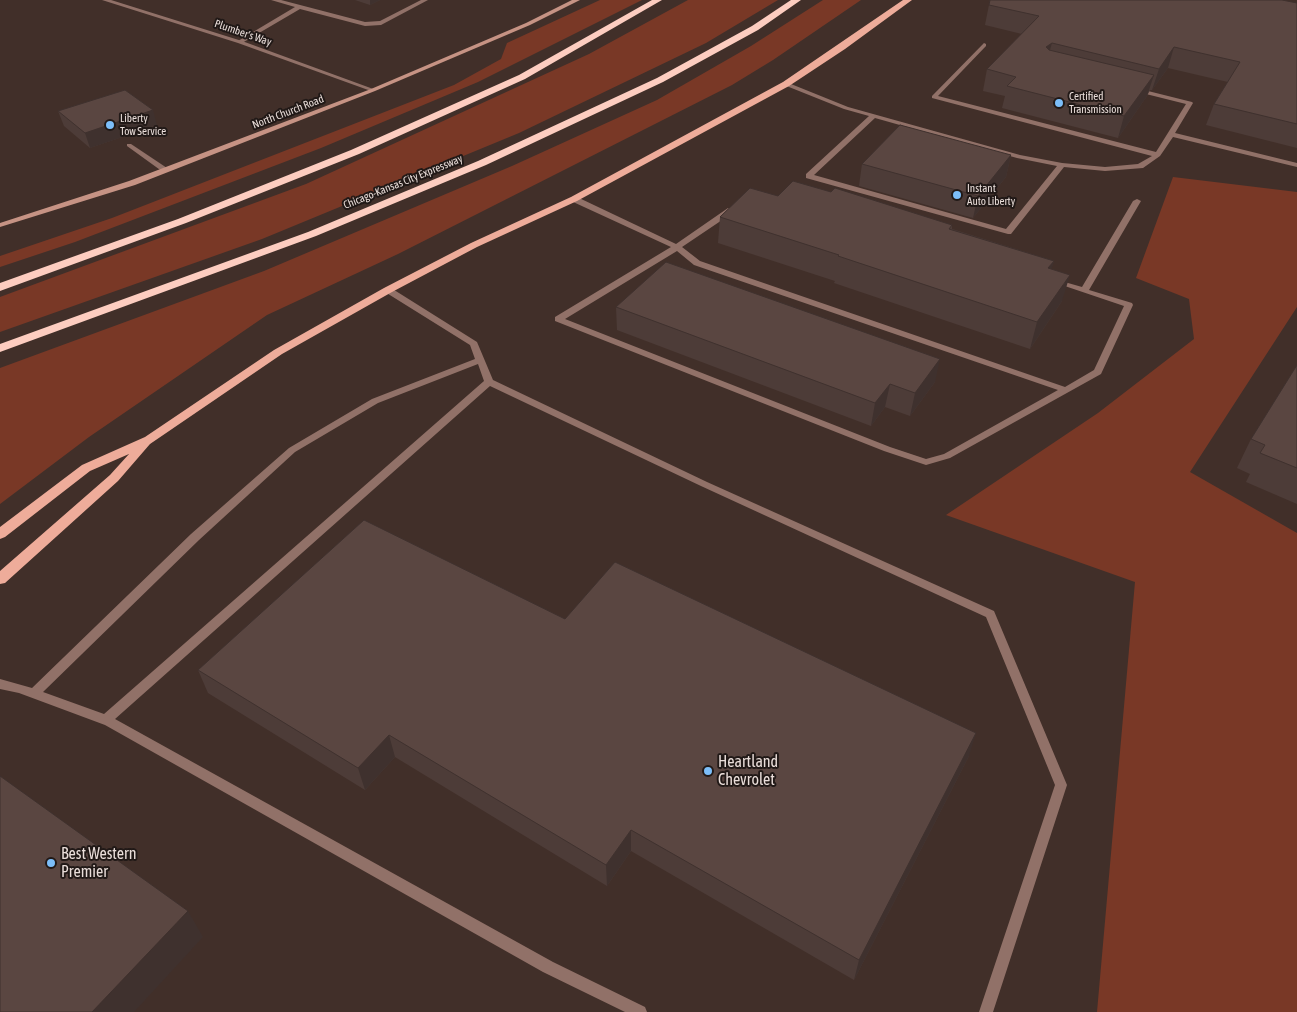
<!DOCTYPE html>
<style>
body{margin:0}
canvas{display:block;background:#412f29}
</style>
<canvas width="1297" height="1012"></canvas>
<script>
const context = document.querySelector('canvas').getContext('2d');
context.lineJoin = 'round';
function paint(path, color) {
  context.fillStyle = color;
  context.fill(path, 'evenodd');
}
function poly(rows) {
  const path = new Path2D();
  for (const r of rows) {
    path.moveTo(r[0], r[1]);
    for (let i = 2; i < r.length; i += 2) path.lineTo(r[i], r[i + 1]);
  }
  return path;
}
function stroke(path, color, width, dash) {
  context.strokeStyle = color;
  context.lineWidth = width;
  context.lineCap = dash ? 'butt' : 'round';
  context.setLineDash(dash || []);
  context.stroke(path);
}
function write(font, color, halo, rows, align = 'center') {
  context.font = font + ' "Asap Condensed",sans-serif';
  context.lineWidth = 4;
  context.setLineDash([]);
  context.textBaseline = 'middle';
  context.strokeStyle = halo;
  context.fillStyle = color;
  for (const [text, x, y, turn = 0] of rows) {
    context.save();
    context.translate(x, y);
    context.rotate((+turn || 0) * Math.PI / 180);
    context.textAlign = isNaN(turn) ? turn : align;
    if (halo) context.strokeText(text, 0, 0);
    context.fillText(text, 0, 0);
    context.restore();
  }
}
const green = poly([
 [600,0,642,0,478,82,321,148,75,242,0,267,0,256,112,218,454,85,501,59,507,43],
 [688,0,778,0,706,43,519,133,262,239,0,332,0,297,306,184,589,54],
 [823,0,861,0,773,60,732,85,398,254,267,315,89,437,0,504,0,368,264,271,512,166,657,100,751,46],
 [1173,177,1297,192,1297,307,1190,472,1297,533,1297,1012,1097,1012,1135,582,946,515,1098,413,1194,339,1189,299,1136,278]
]);
const service = poly([
 [271,0,281,0,365,22,380,21,421,0,428,0,381,25,365,26,300,9,242,43,238,43,238,41,295,7,271,0],
 [984,43,986,44,986,46,938,96,1156,152,1186,104,1134,91,1134,89,1136,88,1192,102,1193,103,1175,133,1297,163,1297,167,1173,137,1160,156,1143,168,1105,171,1064,167,1011,234,1008,234,806,178,806,174,869,116,844,109,784,85,784,83,786,82,848,107,1020,155,1062,163,1105,167,1138,164,1152,156,932,98,932,96,984,43],
 [875,118,1017,158,1057,166,1006,229,814,175,875,118],
 [127,144,131,144,170,170,163,172,127,146,127,144],
 [571,197,577,197,676,244,728,208,734,208,734,212,682,247,700,261,1065,387,1094,370,1124,306,1050,281,1054,279,1082,287,1133,201,1137,199,1141,201,1089,290,1132,303,1133,305,1101,374,950,458,926,465,884,451,555,321,555,317,671,247,571,201,571,197],
 [677,251,694,265,1058,390,944,454,926,459,890,447,565,319,677,251],
 [385,288,391,288,477,342,493,380,707,482,994,611,1067,785,993,1012,979,1012,1055,785,986,617,701,486,490,386,115,719,553,962,645,1007,647,1012,625,1012,543,972,105,725,19,693,0,689,0,679,32,688,191,534,289,448,372,399,475,359,470,345,385,292,385,288],
 [478,364,484,381,104,714,43,692,199,540,295,452,378,403,478,364]
]);
const minor = poly([
 [102,0,111,0,242,41,376,90,371,91,238,43,102,0]
]);
const secondary = poly([
 [572,0,580,0,530,25,375,91,135,185,0,227,0,223,129,181,371,89,526,23,572,0]
]);
const primary = poly([
 [903,0,912,0,845,49,789,86,577,201,477,247,392,292,282,354,150,444,118,481,5,583,0,584,0,571,110,475,129,454,90,471,5,537,0,539,0,527,82,465,145,437,274,350,384,288,471,243,571,197,783,82,903,0]
]);
const motorway = poly([
 [652,0,662,0,525,79,359,154,186,223,0,291,0,283,178,219,351,150,519,75,652,0],
 [791,0,801,0,758,30,663,82,486,165,316,236,0,352,0,344,308,232,478,161,657,78,752,26,791,0]
]);
const wall = poly([
 [355,0,380,0,370,5],
 [990,0,1297,3,1297,148,1206,125,1214,104,1228,82,1168,68,1152,90,1150,90,1147,96,1118,138,1002,108,1005,96,983,91,987,69,1022,34,985,25],
 [58,111,157,125,90,148,64,126],
 [1011,155,1006,177,973,218,859,186,862,164],
 [831,192,952,225,952,229,1054,261,1051,269,1062,301,1030,349,834,283,835,281,718,243,720,217,778,196],
 [616,307,935,382,910,416,885,407,871,426,617,330],
 [1297,365,1297,504,1246,482,1250,474,1237,468,1251,439],
 [565,619,969,756,854,980,631,851,607,886,395,757,365,790,208,693,198,670]
]);
const shadedWall = poly([
 [370,0,380,0,370,5],
 [1052,43,1046,64,1046,47],
 [1174,47,1168,68,1152,90,1159,69],
 [1154,75,1147,96,1118,138,1124,116],
 [153,110,157,125,90,148,85,133],
 [1011,155,1006,177,973,218,978,196],
 [1054,261,1046,287,1048,268],
 [1070,275,1062,301,1030,349,1037,322],
 [940,359,935,382,910,416,915,393],
 [890,384,885,407,871,426,875,403],
 [976,733,969,756,854,980,859,960],
 [389,735,395,757,365,790,358,768],
 [631,830,631,851,607,886,606,865],
 [188,911,203,937,134,1012,92,1012]
]);
const building = poly([
 [990,0,1282,0,1297,3,1297,124,1214,104,1240,62,1174,47,1159,69,1052,43,1046,47,1049,50,1154,75,1124,116,1007,86,1016,77,987,69,1039,16,989,5,990,0],
 [125,90,153,110,85,133,58,111,125,90],
 [900,125,1011,155,978,196,862,164,900,125],
 [793,181,831,192,835,188,952,225,949,229,1054,261,1048,268,1070,275,1037,322,838,256,839,255,720,217,750,188,778,196,793,181],
 [666,262,940,359,915,393,890,384,875,403,616,307,666,262],
 [1297,365,1297,468,1260,453,1265,445,1251,439,1297,365],
 [364,520,565,619,615,562,976,733,859,960,631,830,606,865,389,735,358,768,198,670,364,520],
 [0,776,188,911,92,1012,0,1012,0,776]
]);
const markers = [
 [1059,103,5,"#7cbef9"],
 [110,125,5,"#7cbef9"],
 [957,195,5,"#7cbef9"],
 [708,771,5,"#7cbef9"],
 [51,863,5,"#7cbef9"]
];
const farStreetnames = [
 ["Plumber's Way",243,33,19],
 ["North Church Road",288,112,-21],
 ["Chicago-Kansas City Expressway",403,182,-22]
];
const farPoinames = [
 ["Certified",1069,97],
 ["Transmission",1069,110],
 ["Liberty",120,119],
 ["Tow Service",120,132],
 ["Instant",967,189],
 ["Auto Liberty",967,202]
];
const nearPoinames = [
 ["Heartland",718,762],
 ["Chevrolet",718,780],
 ["Best Western",61,854],
 ["Premier",61,872]
];
paint(green, '#793826');
paint(service, '#917168');
paint(minor, '#917168');
paint(secondary, '#c69384');
paint(primary, '#eeac9a');
paint(motorway, '#fdcdc0');
paint(wall, '#4d3c38');
paint(shadedWall, '#3f312e');
paint(building, '#5a4641');
stroke(building, '#3f312e', 1);
for (const [x, y, r, color] of markers) {
  const dot = new Path2D();
  dot.arc(x, y, r, 0, 2 * Math.PI);
  context.fillStyle = color;
  context.fill(dot);
  stroke(dot, '#211917', 2);
}
write('11px', '#eadeda', '#211917', farStreetnames);
write('11px', '#eadeda', '#211917', farPoinames, 'left');
write('16px', '#eadeda', '#211917', nearPoinames, 'left');
</script>
